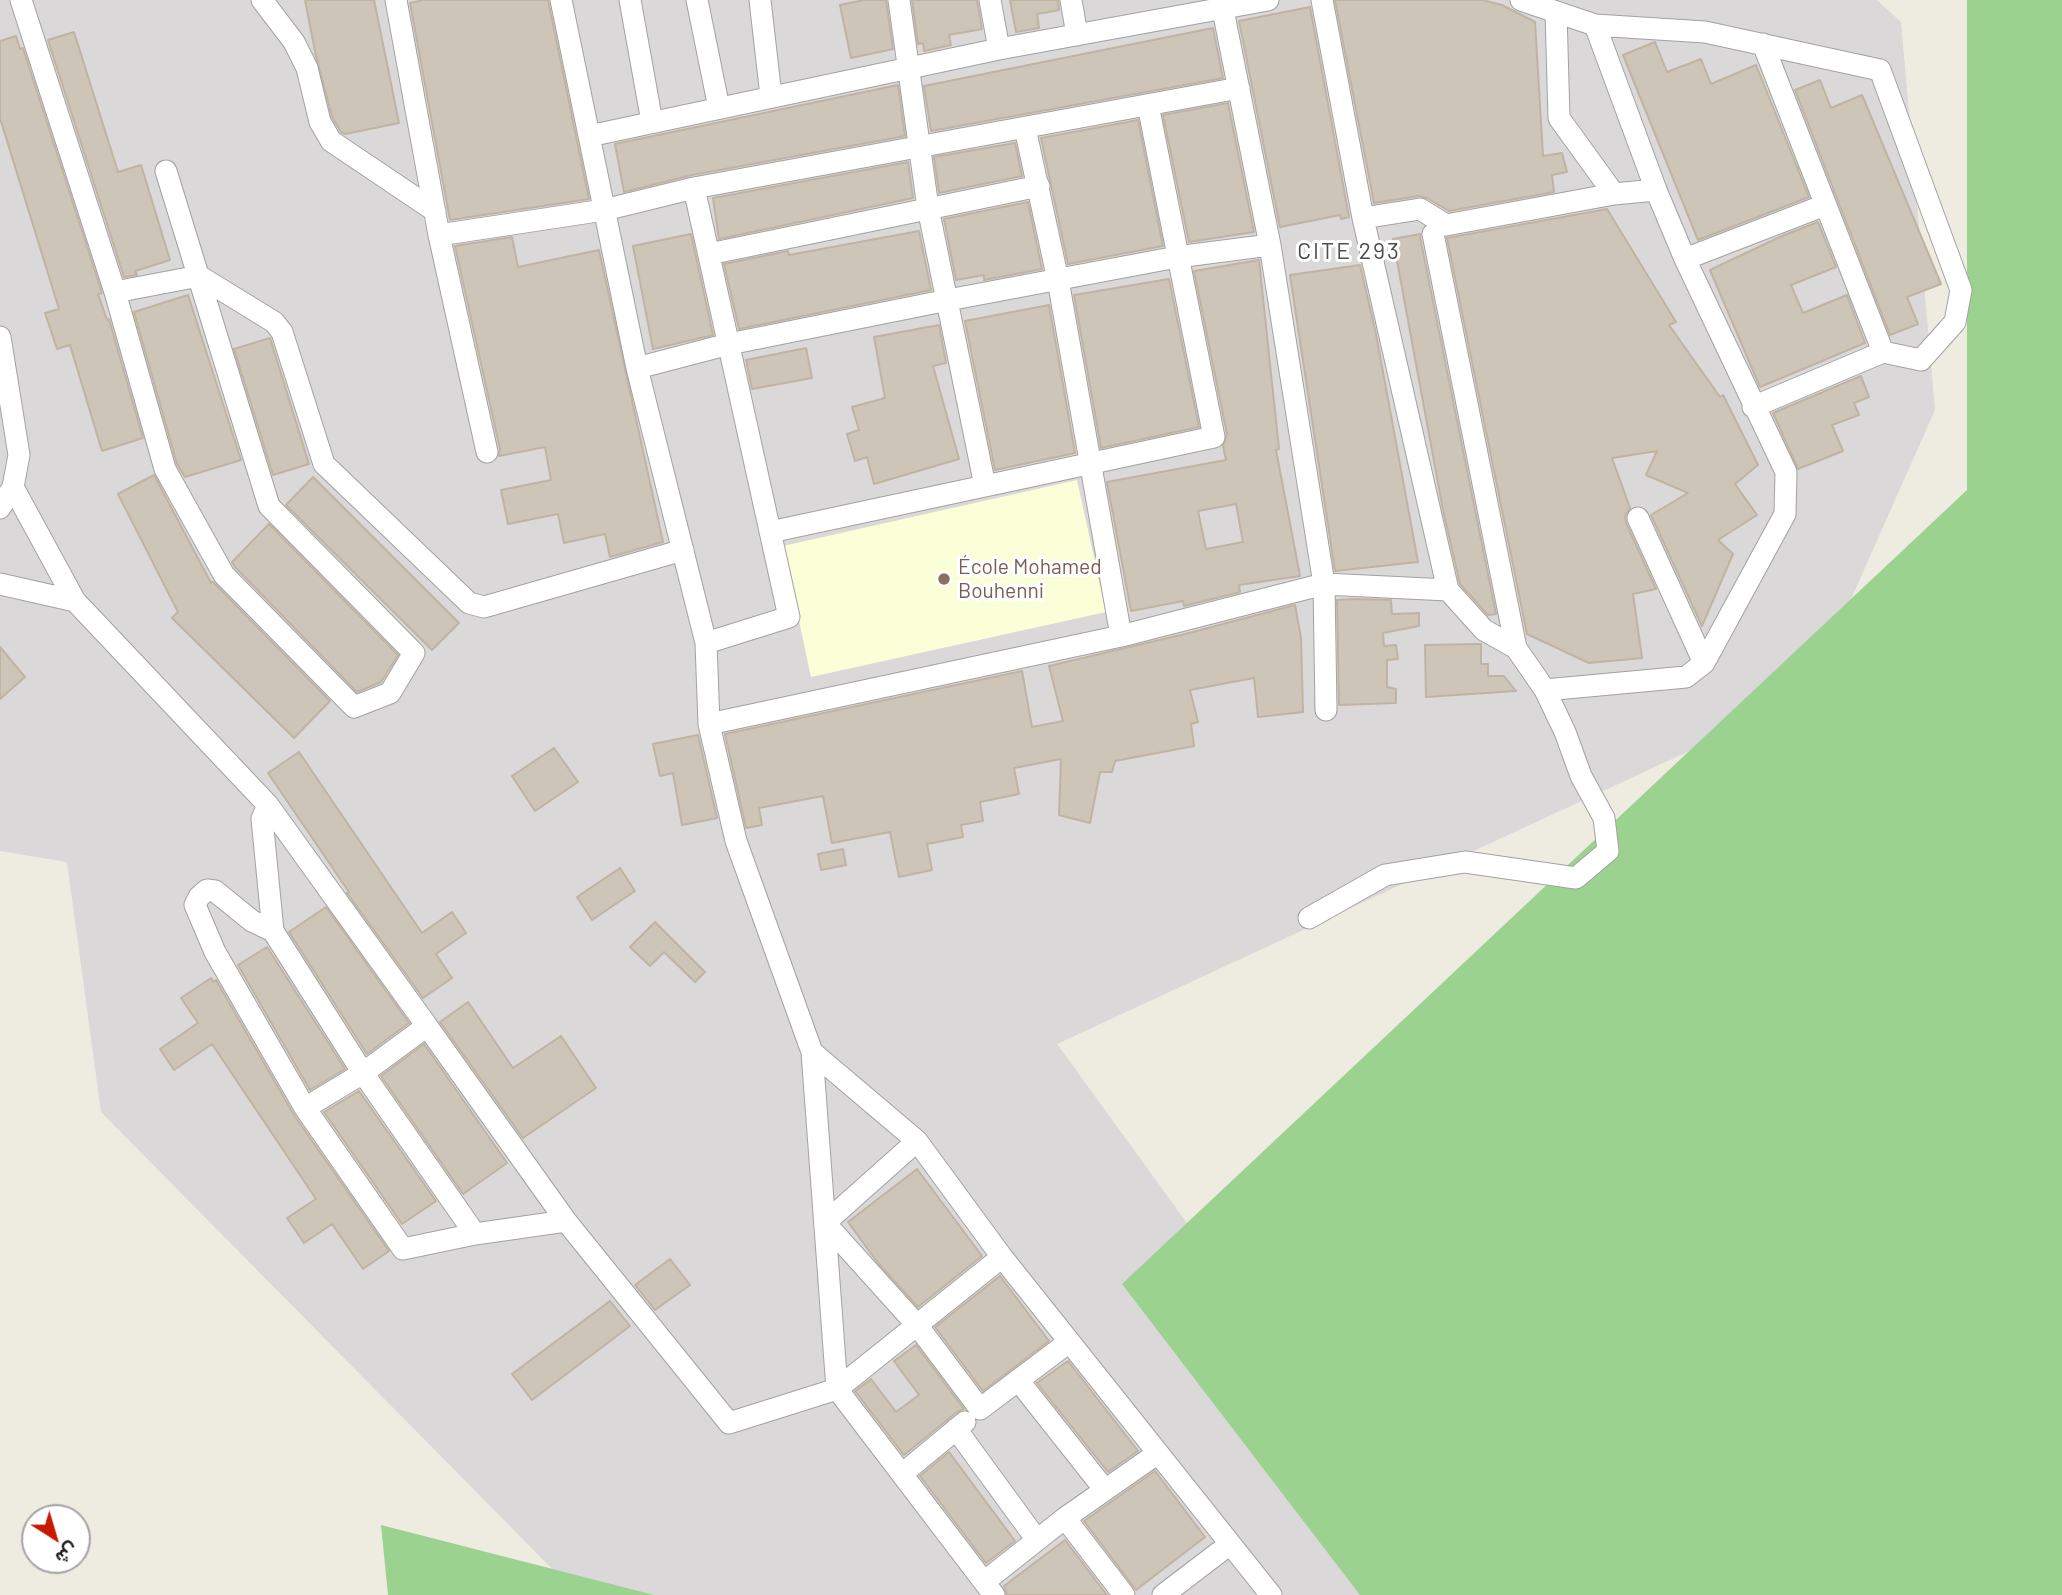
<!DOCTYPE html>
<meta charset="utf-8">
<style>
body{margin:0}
#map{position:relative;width:2062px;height:1595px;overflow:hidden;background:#eeebe0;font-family:Barlow,Vazirmatn,sans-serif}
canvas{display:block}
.north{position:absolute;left:21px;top:1504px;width:70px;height:70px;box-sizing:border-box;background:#fff;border:2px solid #a4a4a4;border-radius:50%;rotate:143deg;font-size:19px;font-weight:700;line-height:28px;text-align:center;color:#1b1b1b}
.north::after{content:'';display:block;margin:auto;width:24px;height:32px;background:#c71800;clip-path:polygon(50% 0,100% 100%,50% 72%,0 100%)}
</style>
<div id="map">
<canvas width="2062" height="1595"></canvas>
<div class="north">ش</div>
</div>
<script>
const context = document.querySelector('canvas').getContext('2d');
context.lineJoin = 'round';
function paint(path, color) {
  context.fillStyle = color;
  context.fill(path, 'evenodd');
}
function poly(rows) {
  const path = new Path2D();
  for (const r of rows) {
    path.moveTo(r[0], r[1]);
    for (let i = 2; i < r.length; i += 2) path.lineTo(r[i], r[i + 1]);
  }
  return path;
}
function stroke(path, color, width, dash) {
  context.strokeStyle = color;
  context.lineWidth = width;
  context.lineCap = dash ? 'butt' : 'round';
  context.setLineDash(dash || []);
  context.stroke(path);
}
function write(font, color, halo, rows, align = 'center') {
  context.font = font + ' Barlow,sans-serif';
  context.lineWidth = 6;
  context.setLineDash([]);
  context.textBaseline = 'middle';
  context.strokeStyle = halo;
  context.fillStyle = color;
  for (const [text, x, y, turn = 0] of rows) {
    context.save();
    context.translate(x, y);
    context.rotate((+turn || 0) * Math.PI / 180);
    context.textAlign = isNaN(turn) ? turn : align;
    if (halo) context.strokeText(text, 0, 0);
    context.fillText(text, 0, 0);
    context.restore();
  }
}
const residential = poly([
 [0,0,1877,0,1901,22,1935,410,1808,696,1057,1044,1457,1595,578,1595,101,1112,67,862,0,851]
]);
const education = poly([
 [1077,480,1106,612,811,677,783,546]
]);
const forest = poly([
 [1967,0,2062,0,2062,1595,1360,1595,1122,1284,1967,490],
 [381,1525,654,1595,388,1595]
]);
const building = poly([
 [305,0,374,0,399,123,345,134,341,132,332,117,316,56,305,0],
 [423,0,548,0,589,199,450,220,410,3,423,0],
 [864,0,886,0,893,49,851,58,840,5,864,0],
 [912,0,977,0,982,29,949,35,951,45,924,51,923,43,918,44,912,0],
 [1010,0,1058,0,1059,10,1037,14,1039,28,1016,32,1010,0],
 [1335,0,1482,0,1502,5,1535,22,1543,156,1562,153,1567,172,1552,175,1554,192,1449,211,1427,198,1419,196,1374,203,1335,0],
 [1310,7,1349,217,1341,219,1340,215,1280,227,1239,21,1310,7],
 [1213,28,1223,78,931,131,924,86,1213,28],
 [74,32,118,172,141,165,170,260,135,271,137,275,124,277,48,40,74,32],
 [16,36,20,49,23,48,102,293,98,294,107,320,109,319,143,438,102,451,70,345,57,349,45,313,59,309,0,118,0,41,16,36],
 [1655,42,1667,72,1701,59,1711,84,1756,65,1809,197,1698,240,1623,55,1655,42],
 [1820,80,1831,108,1862,95,1941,284,1907,297,1918,324,1890,335,1795,90,1820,80],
 [898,85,905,136,692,175,624,192,615,144,898,85],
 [1228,103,1254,232,1189,242,1163,115,1228,103],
 [1138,120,1163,246,1068,264,1041,138,1138,120],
 [1015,143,1022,176,939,193,934,157,1015,143],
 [908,162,913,198,719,239,713,198,908,162],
 [1028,202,1042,269,984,280,984,275,956,280,944,219,1028,202],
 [1607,209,1676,322,1669,325,1720,397,1723,395,1758,465,1735,484,1757,515,1718,540,1733,554,1702,626,1651,515,1688,493,1646,475,1657,451,1612,458,1630,508,1625,516,1626,523,1656,589,1633,594,1642,658,1589,663,1527,634,1447,238,1607,209],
 [1818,222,1836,267,1791,285,1803,313,1847,295,1865,343,1760,387,1710,270,1782,236,1818,222],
 [919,231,931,290,739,329,724,264,788,251,789,255,919,231],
 [691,234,713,335,653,349,633,246,691,234],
 [1420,234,1420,237,1496,614,1488,615,1460,584,1443,510,1393,239,1420,234],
 [512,237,518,267,599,250,663,542,610,557,605,534,564,543,558,514,508,524,501,490,551,480,545,447,499,456,500,449,455,246,512,237],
 [1259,260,1279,449,1276,450,1300,576,1239,585,1240,592,1184,606,1183,601,1131,611,1107,482,1226,460,1223,446,1227,434,1194,271,1259,260],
 [1236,504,1243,542,1206,549,1198,511,1236,504],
 [1360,265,1376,334,1418,562,1335,571,1290,275,1360,265],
 [1169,279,1199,427,1101,448,1074,295,1169,279],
 [188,295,241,460,185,477,177,464,134,312,188,295],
 [1049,305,1075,453,995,470,965,321,1049,305],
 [939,325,946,363,933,366,959,459,874,484,867,457,855,461,847,434,859,430,852,407,885,398,874,337,939,325],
 [270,338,309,464,273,475,234,349,270,338],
 [806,348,812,378,752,389,746,360,806,348],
 [1861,376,1869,397,1854,403,1859,415,1832,425,1843,451,1798,469,1773,413,1861,376],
 [154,475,211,583,213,582,330,701,294,738,172,618,178,612,118,494,154,475],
 [313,477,459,623,432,650,286,505,313,477],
 [269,524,398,655,381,682,357,692,235,567,232,562,269,524],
 [1354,599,1391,600,1392,614,1419,613,1419,626,1383,633,1384,646,1396,645,1398,659,1387,660,1387,687,1396,689,1396,703,1339,705,1337,600,1354,599],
 [1295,605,1301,638,1303,712,1258,717,1254,678,1190,690,1198,722,1191,724,1194,746,1115,761,1112,772,1100,772,1090,823,1059,815,1061,759,1014,768,1019,794,980,802,983,821,961,825,963,837,927,844,932,870,899,877,890,832,832,843,823,796,759,808,762,825,746,828,725,734,1022,671,1032,727,1063,721,1049,666,1189,633,1295,605],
 [1481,644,1481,664,1488,664,1488,676,1504,676,1516,691,1426,697,1425,645,1481,644],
 [0,647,25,677,0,699,0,647],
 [698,735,717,818,682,825,673,773,660,776,653,744,698,735],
 [554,748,578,782,535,811,512,776,554,748],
 [299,752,422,933,452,912,466,933,436,954,452,978,423,998,347,893,349,892,268,773,299,752],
 [843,849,846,865,821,870,818,854,843,849],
 [620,868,635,891,592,920,577,897,620,868],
 [326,907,409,1023,367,1054,289,932,326,907],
 [655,922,705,972,695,982,664,952,650,966,630,947,655,922],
 [267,947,345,1069,310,1090,238,965,267,947],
 [211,978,213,982,216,980,294,1115,389,1251,363,1269,332,1224,304,1243,287,1218,316,1199,212,1044,174,1070,160,1049,198,1023,181,998,211,978],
 [468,1002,513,1068,561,1036,596,1088,523,1138,440,1022,468,1002],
 [424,1044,507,1163,463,1194,381,1076,424,1044],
 [359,1091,436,1201,402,1224,324,1112,359,1091],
 [917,1169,982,1256,918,1307,878,1263,848,1222,917,1169],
 [670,1259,690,1285,655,1310,635,1285,670,1259],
 [1000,1276,1049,1341,983,1391,935,1327,1000,1276],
 [610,1301,630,1326,532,1400,512,1374,610,1301],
 [916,1345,964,1409,957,1412,904,1455,855,1391,871,1379,896,1412,919,1395,894,1361,916,1345],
 [1068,1361,1138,1451,1108,1472,1037,1383,1068,1361],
 [949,1452,1015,1541,986,1563,920,1476,949,1452],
 [1155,1471,1205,1537,1136,1590,1084,1521,1155,1471],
 [1065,1540,1107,1595,1007,1595,1004,1586,1065,1540]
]);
const street = poly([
 [21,0,115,292,165,469,224,575,354,707,390,693,414,653,269,506,166,171],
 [262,0,294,42,307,68,320,122,331,141,435,211],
 [396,0,439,235,487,452],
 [561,0,637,368,706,643,709,724,736,841,812,1052,837,1389,994,1595],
 [630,0,652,122],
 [697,0,719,108],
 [760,0,771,96],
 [899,0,928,208,985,486],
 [990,0,999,49],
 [1071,0,1077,35],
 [1322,0,1363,218,1448,590],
 [1223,10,1270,245,1324,584,1326,710],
 [1556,12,1559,118,1614,194],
 [1595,25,1705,32,1880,70,1961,290,1955,322,1921,360,1883,352,1753,407],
 [1763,44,1883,352],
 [1025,128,1058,280,1121,636],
 [589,136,999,49,1268,0],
 [694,188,789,617,706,643],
 [1363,218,1420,209,1446,225,1614,194,1656,190],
 [1433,234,1516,648],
 [439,235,604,210,694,188,1239,88],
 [709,254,1039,186],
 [1685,259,1825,205],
 [115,292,199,276,274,322,282,332,324,464,469,603,484,607,683,550],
 [0,337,19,455,13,487,0,508],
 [637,368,729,344,948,300,1177,257,1270,245],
 [13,487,75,601],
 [1638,518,1704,663],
 [770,532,1214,437,1148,105],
 [0,584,75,601,268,805,262,819,273,931,363,1073,475,1234],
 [709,724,1121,636,1324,584,1448,590,1484,630,1516,648,1545,690,1686,677,1704,663,1785,514,1786,472,1685,259,1656,190,1595,25,1521,0],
 [268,805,427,1026,363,1073,305,1108],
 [1309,918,1385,875,1465,862,1576,878,1608,851,1604,818,1581,776,1565,732,1545,690],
 [273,931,252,921,215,891,207,890,199,897,195,905,215,952,305,1108,403,1249,475,1234,566,1221],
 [427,1026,566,1221,729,1423,837,1389,1002,1257],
 [812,1052,917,1141,1002,1257,1271,1595],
 [917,1141,825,1223,917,1325,980,1409,1069,1342],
 [1018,1380,1105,1490],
 [956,1429,1037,1540],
 [902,1474,965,1422],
 [1065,1518,1124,1595],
 [984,1582,1065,1518,1158,1453],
 [1163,1595,1230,1544]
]);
const markers = [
 [944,579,7,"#8d6e63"]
];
const educationNames = [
 ["École Mohamed",958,567],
 ["Bouhenni",958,591]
];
const neighbourhoodNames = [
 ["CITE 293",1349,251]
];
paint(residential, '#dad8d8');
paint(education, '#faffd8');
paint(forest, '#9cd290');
paint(building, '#cec5b9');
stroke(building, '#c1b3a1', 2);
stroke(street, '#a2a2a2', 23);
stroke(street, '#fff', 21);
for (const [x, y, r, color] of markers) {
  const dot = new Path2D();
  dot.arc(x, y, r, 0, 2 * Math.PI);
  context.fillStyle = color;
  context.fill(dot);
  stroke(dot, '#fff', 2.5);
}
write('21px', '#785e54', '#fff', educationNames, 'left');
context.letterSpacing = '2px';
write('23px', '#4e4e4e', '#fff', neighbourhoodNames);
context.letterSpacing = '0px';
</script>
